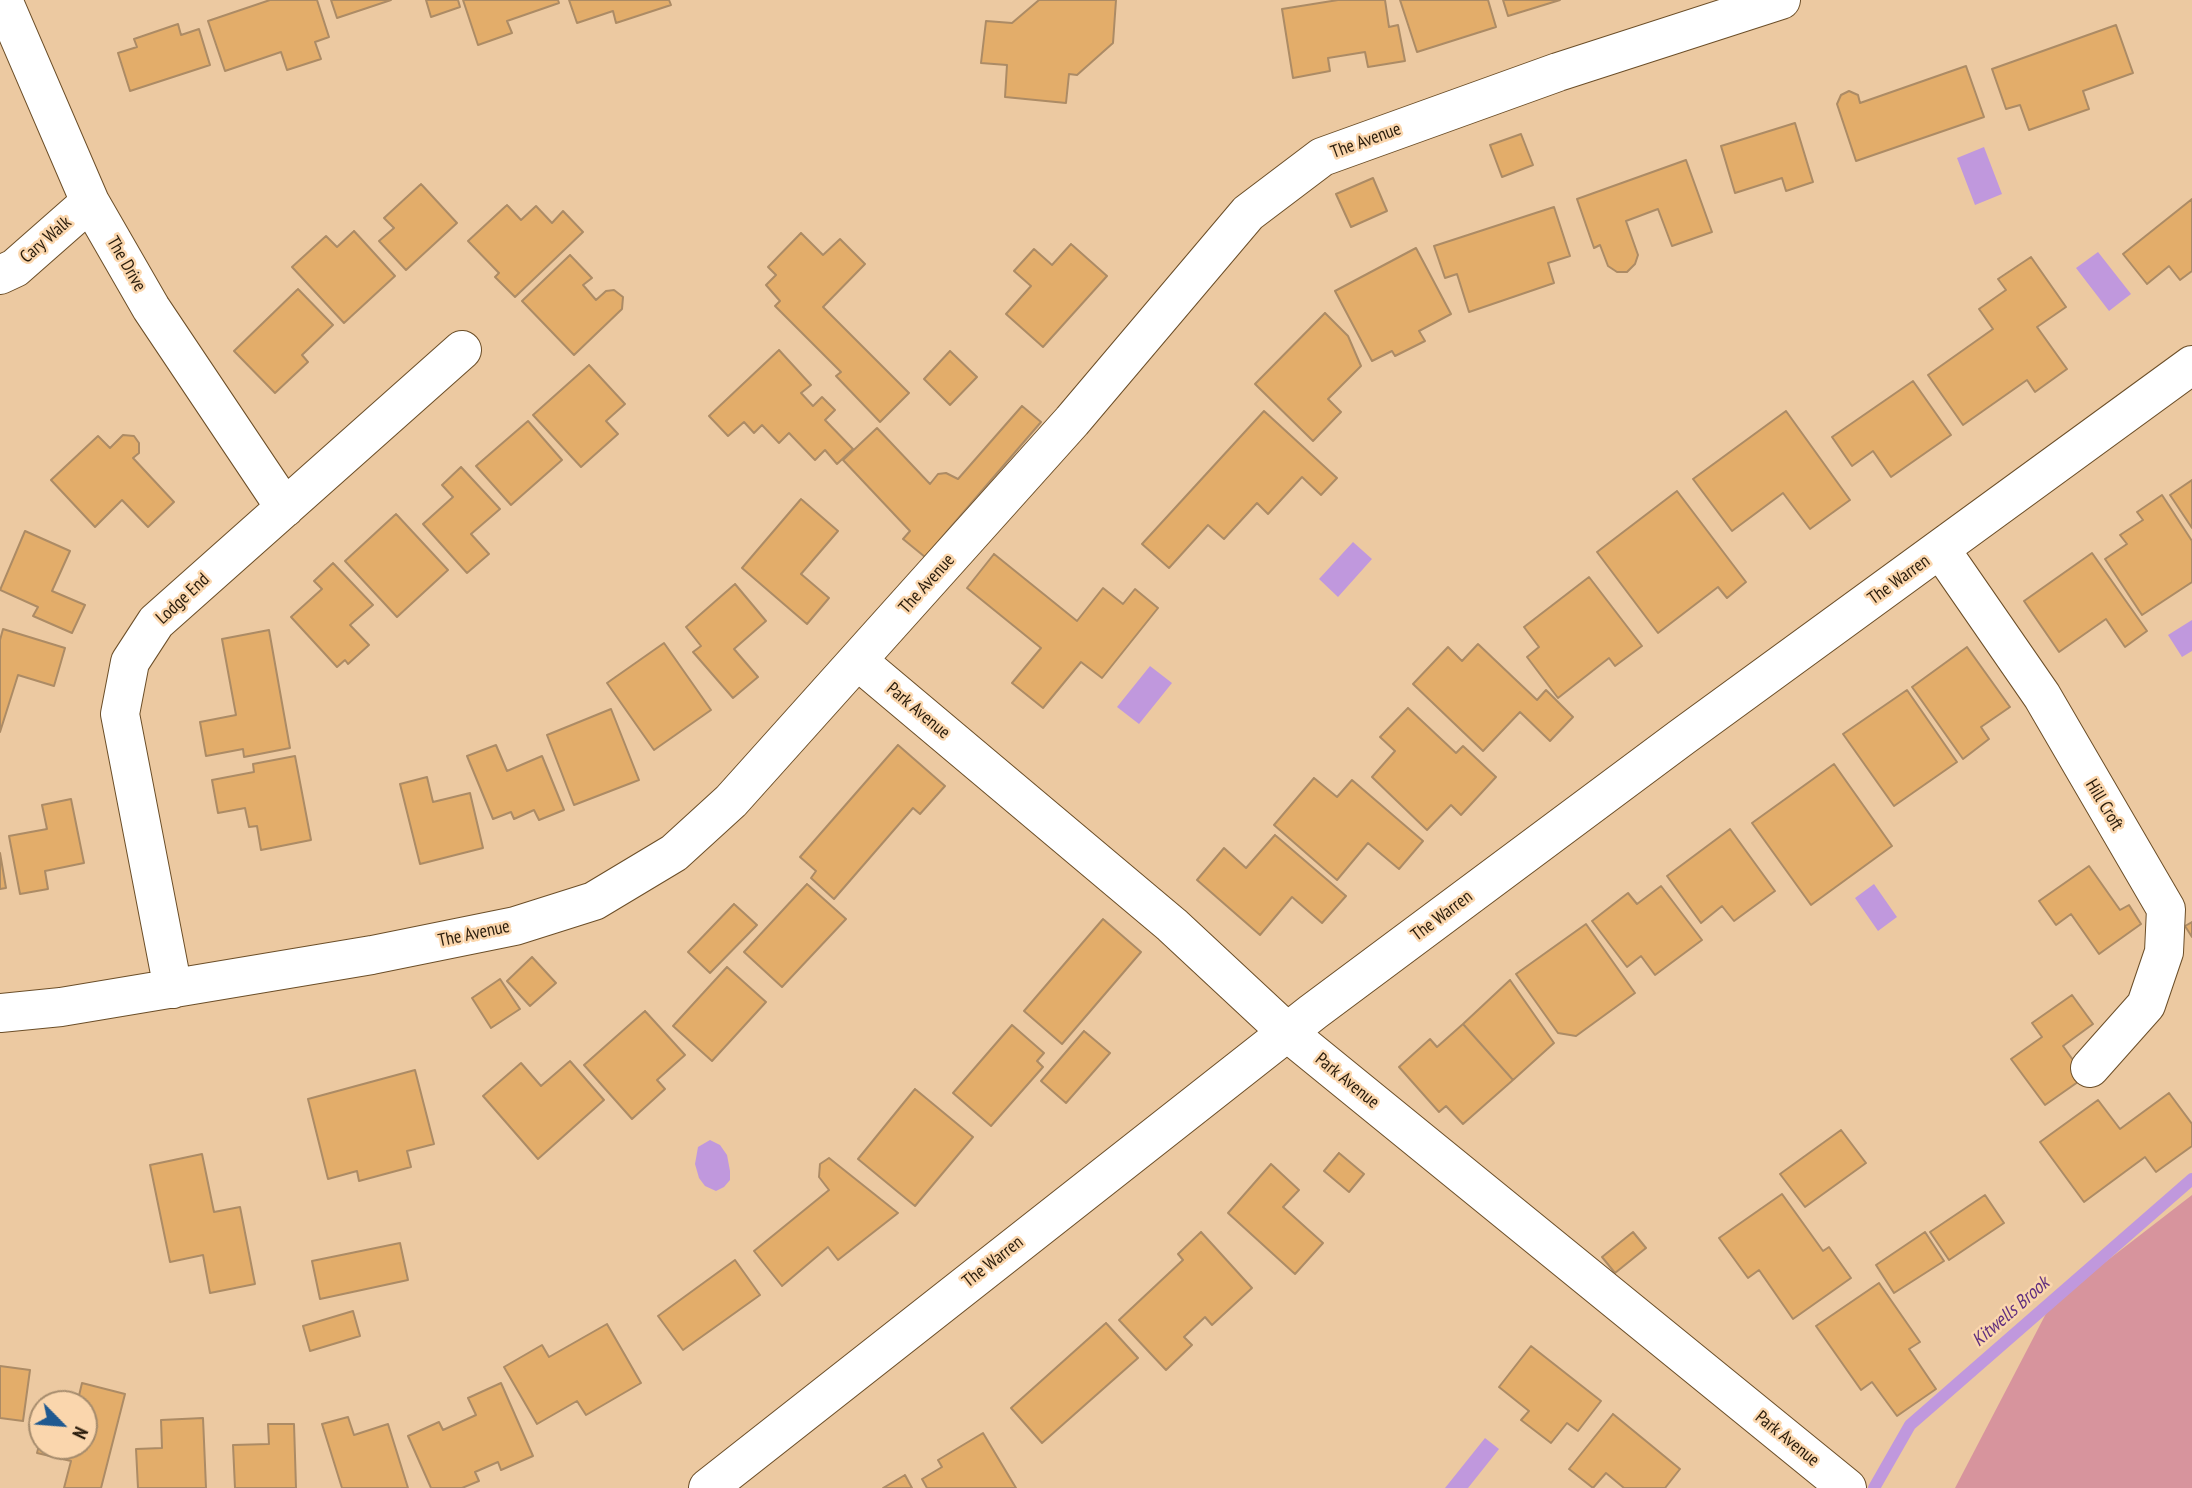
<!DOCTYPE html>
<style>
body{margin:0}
#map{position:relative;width:2192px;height:1488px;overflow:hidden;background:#ecc9a1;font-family:"PT Sans Narrow",sans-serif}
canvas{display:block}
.north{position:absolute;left:28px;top:1390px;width:70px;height:70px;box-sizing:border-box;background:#fad6ad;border:2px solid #a68c6d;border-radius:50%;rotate:115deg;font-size:19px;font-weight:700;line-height:28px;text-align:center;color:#291c0c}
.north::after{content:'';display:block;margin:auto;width:24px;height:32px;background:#1f5990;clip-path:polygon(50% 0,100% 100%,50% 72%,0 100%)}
</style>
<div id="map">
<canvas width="2192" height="1488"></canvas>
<div class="north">N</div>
</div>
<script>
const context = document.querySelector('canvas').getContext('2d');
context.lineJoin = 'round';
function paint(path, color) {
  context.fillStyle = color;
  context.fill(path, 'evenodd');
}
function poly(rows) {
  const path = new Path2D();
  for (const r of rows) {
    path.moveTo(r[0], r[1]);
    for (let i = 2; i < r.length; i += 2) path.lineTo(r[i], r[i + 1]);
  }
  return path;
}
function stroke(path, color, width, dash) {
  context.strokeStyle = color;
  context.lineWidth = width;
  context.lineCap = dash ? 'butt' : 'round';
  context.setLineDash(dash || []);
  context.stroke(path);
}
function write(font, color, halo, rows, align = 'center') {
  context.font = font + ' "PT Sans Narrow",sans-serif';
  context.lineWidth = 5;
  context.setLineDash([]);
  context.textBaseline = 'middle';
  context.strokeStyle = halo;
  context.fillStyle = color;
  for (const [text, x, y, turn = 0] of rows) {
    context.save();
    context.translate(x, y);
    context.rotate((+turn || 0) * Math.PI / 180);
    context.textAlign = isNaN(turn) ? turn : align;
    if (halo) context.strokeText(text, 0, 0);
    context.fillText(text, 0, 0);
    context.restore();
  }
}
const green = poly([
 [2192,1195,2192,1488,1955,1488,2051,1304]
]);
const water = poly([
 [1984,147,2002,194,1975,205,1957,158],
 [2098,252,2131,294,2109,311,2076,268],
 [1353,542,1372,559,1338,597,1319,579],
 [2192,620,2192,651,2182,657,2168,635],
 [1150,666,1172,683,1139,724,1117,707],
 [1874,884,1897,917,1878,931,1855,898],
 [710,1140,720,1145,727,1155,730,1171,730,1180,724,1187,716,1191,705,1186,699,1178,695,1164,698,1147],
 [1485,1438,1499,1449,1468,1488,1445,1488]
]);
const stream = poly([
 [1874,1488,1910,1425,2192,1179]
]);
const building = poly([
 [270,0,317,0,329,37,315,42,321,59,287,70,281,52,225,71,208,21,270,0],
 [331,0,391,0,337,18,331,0],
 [426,0,458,0,460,7,431,17,426,0],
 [463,0,558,0,559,3,507,21,512,33,478,45,463,0],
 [569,0,669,0,671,5,616,23,613,11,577,23,569,0],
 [1039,0,1116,0,1113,43,1077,75,1069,74,1066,103,1005,97,1007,65,981,63,986,21,1012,23,1039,0],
 [1338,0,1385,0,1389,27,1398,25,1405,61,1368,67,1365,52,1328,58,1330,71,1293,78,1282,9,1338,0],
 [1400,0,1488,0,1496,27,1417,52,1400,0],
 [1503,0,1560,0,1508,16,1503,0],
 [178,24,181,35,199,29,210,65,130,91,118,53,137,47,134,39,178,24],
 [2116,25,2133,73,2083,91,2089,109,2029,130,2020,105,2006,109,1992,69,2116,25],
 [1966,66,1984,117,1856,161,1837,104,1841,95,1849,91,1858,95,1860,103,1966,66],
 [1795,123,1813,182,1786,191,1782,178,1735,193,1721,146,1795,123],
 [1521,134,1533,165,1502,177,1490,145,1521,134],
 [1686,160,1712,232,1672,246,1658,209,1626,221,1638,255,1635,264,1627,272,1617,272,1608,266,1600,245,1594,248,1577,199,1686,160],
 [1373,178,1387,211,1351,227,1336,194,1373,178],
 [421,184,457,223,406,270,379,241,394,228,384,218,421,184],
 [2192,199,2192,271,2180,280,2169,266,2147,284,2123,254,2192,199],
 [507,205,521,220,536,206,552,223,563,211,583,232,515,297,495,277,499,273,468,241,507,205],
 [1554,207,1570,256,1548,263,1554,283,1469,312,1457,274,1445,278,1434,246,1554,207],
 [354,231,395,276,344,323,292,267,326,236,337,247,354,231],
 [801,233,823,255,840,239,865,264,823,307,909,393,880,422,836,376,841,372,775,306,780,301,766,285,776,275,768,267,801,233],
 [1071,244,1107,276,1043,347,1006,314,1031,286,1014,271,1034,249,1052,265,1071,244],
 [1416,248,1451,314,1419,331,1425,341,1395,356,1392,351,1372,361,1335,291,1416,248],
 [570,255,592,278,583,285,596,300,606,291,614,290,623,297,622,309,574,355,522,301,570,255],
 [2031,257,2066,307,2037,327,2067,369,2035,392,2027,380,1963,425,1928,375,1993,329,1979,309,2006,290,1998,279,2031,257],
 [298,289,333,325,302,355,308,362,275,393,234,351,298,289],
 [1325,313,1348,336,1361,366,1328,399,1341,412,1313,441,1255,384,1325,313],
 [779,350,811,385,801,393,813,406,822,397,835,410,825,420,853,449,837,464,825,450,815,460,789,433,779,443,762,425,754,433,744,422,728,436,709,416,779,350],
 [950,351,977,377,950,405,924,379,950,351],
 [589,365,625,404,606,421,618,434,581,467,533,415,589,365],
 [1913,381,1951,435,1891,477,1873,451,1852,466,1832,437,1913,381],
 [1022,406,1041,422,925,557,903,539,910,531,843,460,877,428,930,484,938,474,946,473,958,479,1022,406],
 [1264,411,1337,478,1321,495,1302,477,1268,514,1257,503,1224,539,1208,525,1169,568,1142,544,1264,411],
 [1786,411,1850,500,1810,529,1783,493,1732,531,1693,479,1786,411],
 [528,421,562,460,511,505,476,466,528,421],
 [123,435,134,436,139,443,139,453,133,458,174,502,148,527,122,500,95,527,51,480,98,436,110,448,123,435],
 [461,467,500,509,471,534,489,554,467,573,423,524,453,497,442,485,461,467],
 [2192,480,2192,528,2170,495,2192,480],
 [1677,491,1746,582,1727,598,1718,587,1658,633,1597,552,1677,491],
 [2162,495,2192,541,2192,582,2142,615,2105,559,2127,544,2120,535,2143,520,2137,512,2162,495],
 [801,499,838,531,801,574,829,598,807,624,742,568,801,499],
 [396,514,448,570,397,617,345,561,396,514],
 [25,531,70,551,52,591,85,605,72,633,33,616,38,607,0,590,25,531],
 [2092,553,2147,631,2125,647,2106,619,2059,652,2024,601,2092,553],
 [994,554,1077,621,1103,588,1123,604,1135,589,1158,608,1102,678,1081,662,1043,708,1012,683,1041,648,967,588,994,554],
 [333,563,373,605,350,625,369,645,348,664,345,660,337,667,291,617,322,589,314,581,333,563],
 [1589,577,1642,646,1615,666,1609,658,1558,698,1527,657,1539,647,1524,627,1589,577],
 [735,584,766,621,734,649,758,677,733,698,693,652,701,646,686,627,735,584],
 [3,629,65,648,54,686,18,675,0,732,0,640,3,629],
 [269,630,290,748,244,757,243,749,206,756,200,722,236,715,222,639,269,630],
 [664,643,711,710,654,750,607,683,664,643],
 [1478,644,1537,700,1546,690,1573,717,1550,741,1520,712,1483,751,1413,684,1448,647,1462,661,1478,644],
 [1967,647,2010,707,1981,727,1989,739,1963,759,1912,687,1967,647],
 [1907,690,1957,762,1894,806,1843,734,1907,690],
 [1408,708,1456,753,1463,746,1496,777,1461,815,1451,805,1427,830,1372,777,1395,751,1380,737,1408,708],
 [611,709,639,780,574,805,547,735,611,709],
 [496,745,507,771,542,756,564,810,539,820,534,810,514,819,511,812,493,819,467,756,496,745],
 [898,745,945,786,920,814,913,808,834,899,811,878,816,871,800,857,898,745],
 [295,756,311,840,261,850,257,826,249,827,245,808,218,813,212,780,254,772,253,764,295,756],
 [1834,764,1892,846,1811,905,1752,823,1834,764],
 [427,777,433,802,470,793,483,848,420,864,400,784,427,777],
 [1314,778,1337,797,1352,780,1423,841,1399,869,1368,843,1337,880,1274,825,1314,778],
 [71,799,84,863,45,871,48,889,20,894,9,836,47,829,42,805,71,799],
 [1730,829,1775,891,1734,921,1722,906,1701,923,1667,876,1730,829],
 [1275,835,1346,896,1322,923,1292,897,1260,935,1197,880,1224,848,1246,868,1275,835],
 [0,853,6,888,0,889,0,853],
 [2089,866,2120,910,2129,905,2141,924,2099,954,2071,914,2056,925,2039,901,2089,866],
 [807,884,846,919,782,987,744,952,807,884],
 [1661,886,1702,940,1655,975,1641,956,1627,967,1592,921,1628,893,1637,904,1661,886],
 [734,904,757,925,710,973,688,952,734,904],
 [1103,919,1141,952,1062,1044,1024,1011,1103,919],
 [2192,922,2192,937,2185,926,2192,922],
 [1586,924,1635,993,1576,1036,1558,1033,1516,974,1586,924],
 [532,957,556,983,530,1006,507,981,532,957],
 [727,967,766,1002,712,1061,673,1026,727,967],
 [500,979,520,1009,491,1028,472,998,500,979],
 [1510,980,1554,1043,1513,1080,1463,1024,1510,980],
 [2072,995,2093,1024,2063,1046,2085,1077,2045,1105,2011,1059,2042,1037,2032,1023,2072,995],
 [645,1011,685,1055,657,1080,665,1089,632,1119,584,1065,645,1011],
 [1463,1024,1513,1080,1463,1124,1446,1106,1439,1112,1399,1067,1430,1039,1437,1047,1463,1024],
 [1012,1025,1044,1053,1037,1061,1043,1067,991,1126,953,1093,1012,1025],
 [1084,1031,1110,1053,1066,1103,1041,1081,1084,1031],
 [570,1061,604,1100,538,1159,483,1096,521,1063,541,1086,570,1061],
 [415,1070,434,1144,407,1151,411,1167,359,1181,357,1171,328,1179,308,1099,415,1070],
 [915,1089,973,1137,915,1206,858,1159,915,1089],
 [2169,1093,2192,1124,2192,1146,2156,1172,2145,1157,2084,1202,2040,1142,2098,1100,2120,1129,2169,1093],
 [1841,1130,1866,1163,1805,1207,1780,1174,1841,1130],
 [1339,1153,1364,1174,1349,1192,1324,1171,1339,1153],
 [202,1154,214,1212,240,1207,255,1284,210,1293,203,1255,170,1262,150,1165,202,1154],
 [829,1158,898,1213,838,1260,828,1247,782,1286,754,1251,829,1190,819,1177,820,1164,829,1158],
 [1271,1164,1299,1190,1283,1207,1323,1243,1295,1274,1228,1213,1271,1164],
 [1782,1194,1823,1251,1829,1247,1851,1278,1793,1319,1759,1270,1748,1278,1719,1238,1782,1194],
 [1985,1195,2004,1223,1949,1260,1930,1232,1985,1195],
 [1201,1232,1252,1288,1212,1325,1205,1317,1184,1337,1192,1345,1166,1370,1119,1320,1183,1260,1178,1254,1201,1232],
 [1633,1232,1646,1248,1615,1273,1602,1257,1633,1232],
 [1925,1232,1944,1261,1894,1293,1876,1265,1925,1232],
 [400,1243,408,1280,320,1299,312,1261,400,1243],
 [735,1260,760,1295,683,1350,658,1316,735,1260],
 [1879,1283,1920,1342,1909,1349,1936,1389,1897,1416,1872,1382,1861,1390,1816,1326,1879,1283],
 [353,1311,360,1336,310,1351,303,1326,353,1311],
 [1106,1323,1138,1358,1042,1443,1011,1408,1106,1323],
 [607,1324,641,1383,586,1415,577,1401,537,1424,504,1367,542,1345,549,1357,607,1324],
 [1531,1346,1601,1401,1578,1431,1567,1423,1551,1443,1521,1420,1529,1411,1499,1387,1531,1346],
 [0,1366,30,1370,23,1421,0,1418,0,1366],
 [82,1383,125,1394,101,1488,64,1488,71,1461,37,1453,42,1434,42,1446,84,1446,84,1404,77,1404,82,1383],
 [501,1383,533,1456,501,1470,498,1462,475,1472,479,1481,462,1488,431,1488,408,1436,439,1422,443,1430,476,1415,468,1398,501,1383],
 [1613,1414,1680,1469,1665,1488,1624,1488,1606,1473,1593,1488,1569,1469,1613,1414],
 [348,1417,354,1435,388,1424,408,1488,342,1488,322,1424,348,1417],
 [203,1418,206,1488,138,1488,136,1449,162,1448,161,1420,203,1418],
 [268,1424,294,1424,296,1488,235,1488,233,1445,269,1444,268,1424],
 [983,1433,1016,1488,927,1488,922,1479,942,1467,938,1460,983,1433],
 [905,1475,912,1488,883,1488,905,1475]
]);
const street = poly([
 [3,0,90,202,151,308,285,508],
 [0,275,15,268,90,202],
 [1941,550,2042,696,2166,909,2164,952,2146,1005,2090,1068],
 [858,661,1172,925,1288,1033,1847,1488],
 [173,989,120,714,130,662,156,622,462,350],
 [0,1013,61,1007,372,955,515,926,594,901,674,853,731,801,1072,421,1248,213,1322,157,1558,72,1781,0],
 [708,1488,1313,1012,1682,737,2192,365]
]);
const streetNames = [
 ["The Avenue",1366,141,-20],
 ["Cary Walk",46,240,-41],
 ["The Drive",126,264,60],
 ["The Warren",1899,580,-36],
 ["The Avenue",927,584,-48],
 ["Lodge End",183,599,-43],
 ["Park Avenue",918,711,40],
 ["Hill Croft",2104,805,59],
 ["The Warren",1442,916,-37],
 ["The Avenue",474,934,-12],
 ["Park Avenue",1347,1081,39],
 ["The Warren",993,1262,-38],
 ["Park Avenue",1787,1439,39]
];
const waterNames = [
 ["Kitwells Brook",2011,1312,-41]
];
paint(green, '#d7949d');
paint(water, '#c098dd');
stroke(stream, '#c098dd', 12);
paint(building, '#e3ad6a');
stroke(building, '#ac8b65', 2);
stroke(street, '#6b4e28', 40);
stroke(street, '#fff', 38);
write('18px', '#291c0c', '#fad6ad', streetNames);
write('italic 19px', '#612f7f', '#fad6ad', waterNames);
</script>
